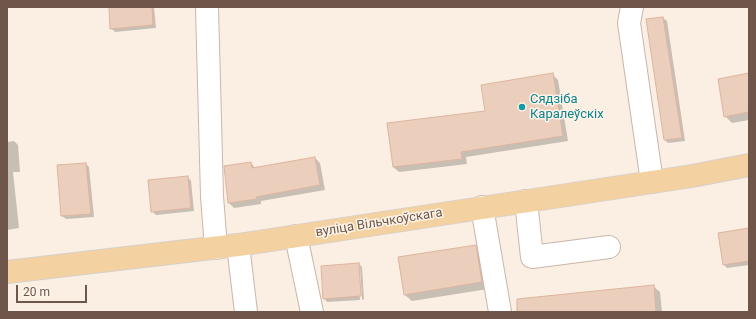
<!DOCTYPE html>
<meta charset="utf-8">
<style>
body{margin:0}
#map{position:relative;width:756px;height:319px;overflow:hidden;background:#faefe2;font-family:Roboto,sans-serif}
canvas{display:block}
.frame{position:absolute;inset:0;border:8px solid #6e564b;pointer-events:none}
.scale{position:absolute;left:16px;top:285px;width:71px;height:18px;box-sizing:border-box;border:2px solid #6e564b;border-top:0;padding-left:5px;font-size:12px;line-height:14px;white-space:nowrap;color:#6e564b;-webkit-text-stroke:3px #fdf4e7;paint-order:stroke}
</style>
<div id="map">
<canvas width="756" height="319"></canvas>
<div class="frame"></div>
<div class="scale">20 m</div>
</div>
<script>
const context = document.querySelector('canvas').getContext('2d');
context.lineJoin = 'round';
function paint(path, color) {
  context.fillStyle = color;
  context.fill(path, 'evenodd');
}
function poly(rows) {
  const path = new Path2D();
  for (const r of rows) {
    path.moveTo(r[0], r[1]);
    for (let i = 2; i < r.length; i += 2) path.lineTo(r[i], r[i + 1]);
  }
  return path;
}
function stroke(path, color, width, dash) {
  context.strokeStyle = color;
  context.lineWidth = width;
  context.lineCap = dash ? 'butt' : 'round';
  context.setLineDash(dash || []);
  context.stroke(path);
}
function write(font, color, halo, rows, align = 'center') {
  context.font = font + ' Roboto,sans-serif';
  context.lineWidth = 3;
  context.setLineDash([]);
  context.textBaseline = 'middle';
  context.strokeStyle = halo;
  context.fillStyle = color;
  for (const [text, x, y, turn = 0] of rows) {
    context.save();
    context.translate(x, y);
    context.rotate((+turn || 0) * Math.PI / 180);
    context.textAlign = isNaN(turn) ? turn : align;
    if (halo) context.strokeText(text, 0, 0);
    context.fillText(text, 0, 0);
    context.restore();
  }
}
const shadow = poly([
 [110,7,154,7,156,28,115,32,111,28],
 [663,18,667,21,685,141,668,143,665,140],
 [552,74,558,80,568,141,466,157,467,164,399,172,393,167],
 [749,74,749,120,732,123,725,116],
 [14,141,18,145,20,172,13,172,19,228,7,230,7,142],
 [315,158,320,163,325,190,261,201,261,204,234,208,229,203,251,163,256,169],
 [86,164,89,167,94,217,66,219,62,216],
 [188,177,191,181,194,211,156,215,152,211],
 [749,229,749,265,727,268,724,265],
 [475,246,482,252,488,289,412,301,405,295],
 [359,264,362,267,364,299,362,300,360,266,358,266,360,300,327,302,324,298],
 [653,286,660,292,662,312,527,312]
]);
const building = poly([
 [109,7,152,7,153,25,110,29,109,7],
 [663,17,682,138,664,140,646,19,663,17],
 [553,73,563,136,461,152,462,159,393,167,387,123,485,111,481,85,553,73],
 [749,73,749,112,724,117,718,79,749,73],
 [315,157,320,185,256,197,257,199,228,203,224,166,251,162,252,168,315,157],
 [86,163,91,214,61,216,57,165,86,163],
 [188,176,191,208,151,212,148,180,188,176],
 [749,228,749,261,723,265,718,233,749,228],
 [476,245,482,282,404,295,398,257,476,245],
 [359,263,361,296,323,299,321,266,359,263],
 [654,285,656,312,517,312,517,299,654,285]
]);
const minor = poly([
 [207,7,212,196,216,248],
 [632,7,629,23,652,182],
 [526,201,532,257,609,247],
 [482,207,500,312],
 [296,236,312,312],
 [238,245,246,312]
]);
const major = poly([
 [7,272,238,245,692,176,749,165]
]);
const markers = [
 [522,107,4,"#0f9aa8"]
];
const cultureNames = [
 ["Сядзіба",530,100],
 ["Каралеўскіх",530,115]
];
const streetNames = [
 ["вуліца Вільчкоўскага",379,223,-9]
];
paint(shadow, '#0003');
paint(building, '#eccebc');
stroke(building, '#ddb49e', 1);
stroke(minor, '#c9b7aa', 24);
stroke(major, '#d6d0cd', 24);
stroke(minor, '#fff', 22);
stroke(major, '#f3d1a0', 22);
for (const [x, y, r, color] of markers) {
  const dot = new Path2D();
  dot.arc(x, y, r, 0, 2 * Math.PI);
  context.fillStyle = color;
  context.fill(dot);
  stroke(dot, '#fdf4e7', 1.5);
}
write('13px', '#0d838f', '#fdf4e7', cultureNames, 'left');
write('13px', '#6e564b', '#fdf4e7', streetNames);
</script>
